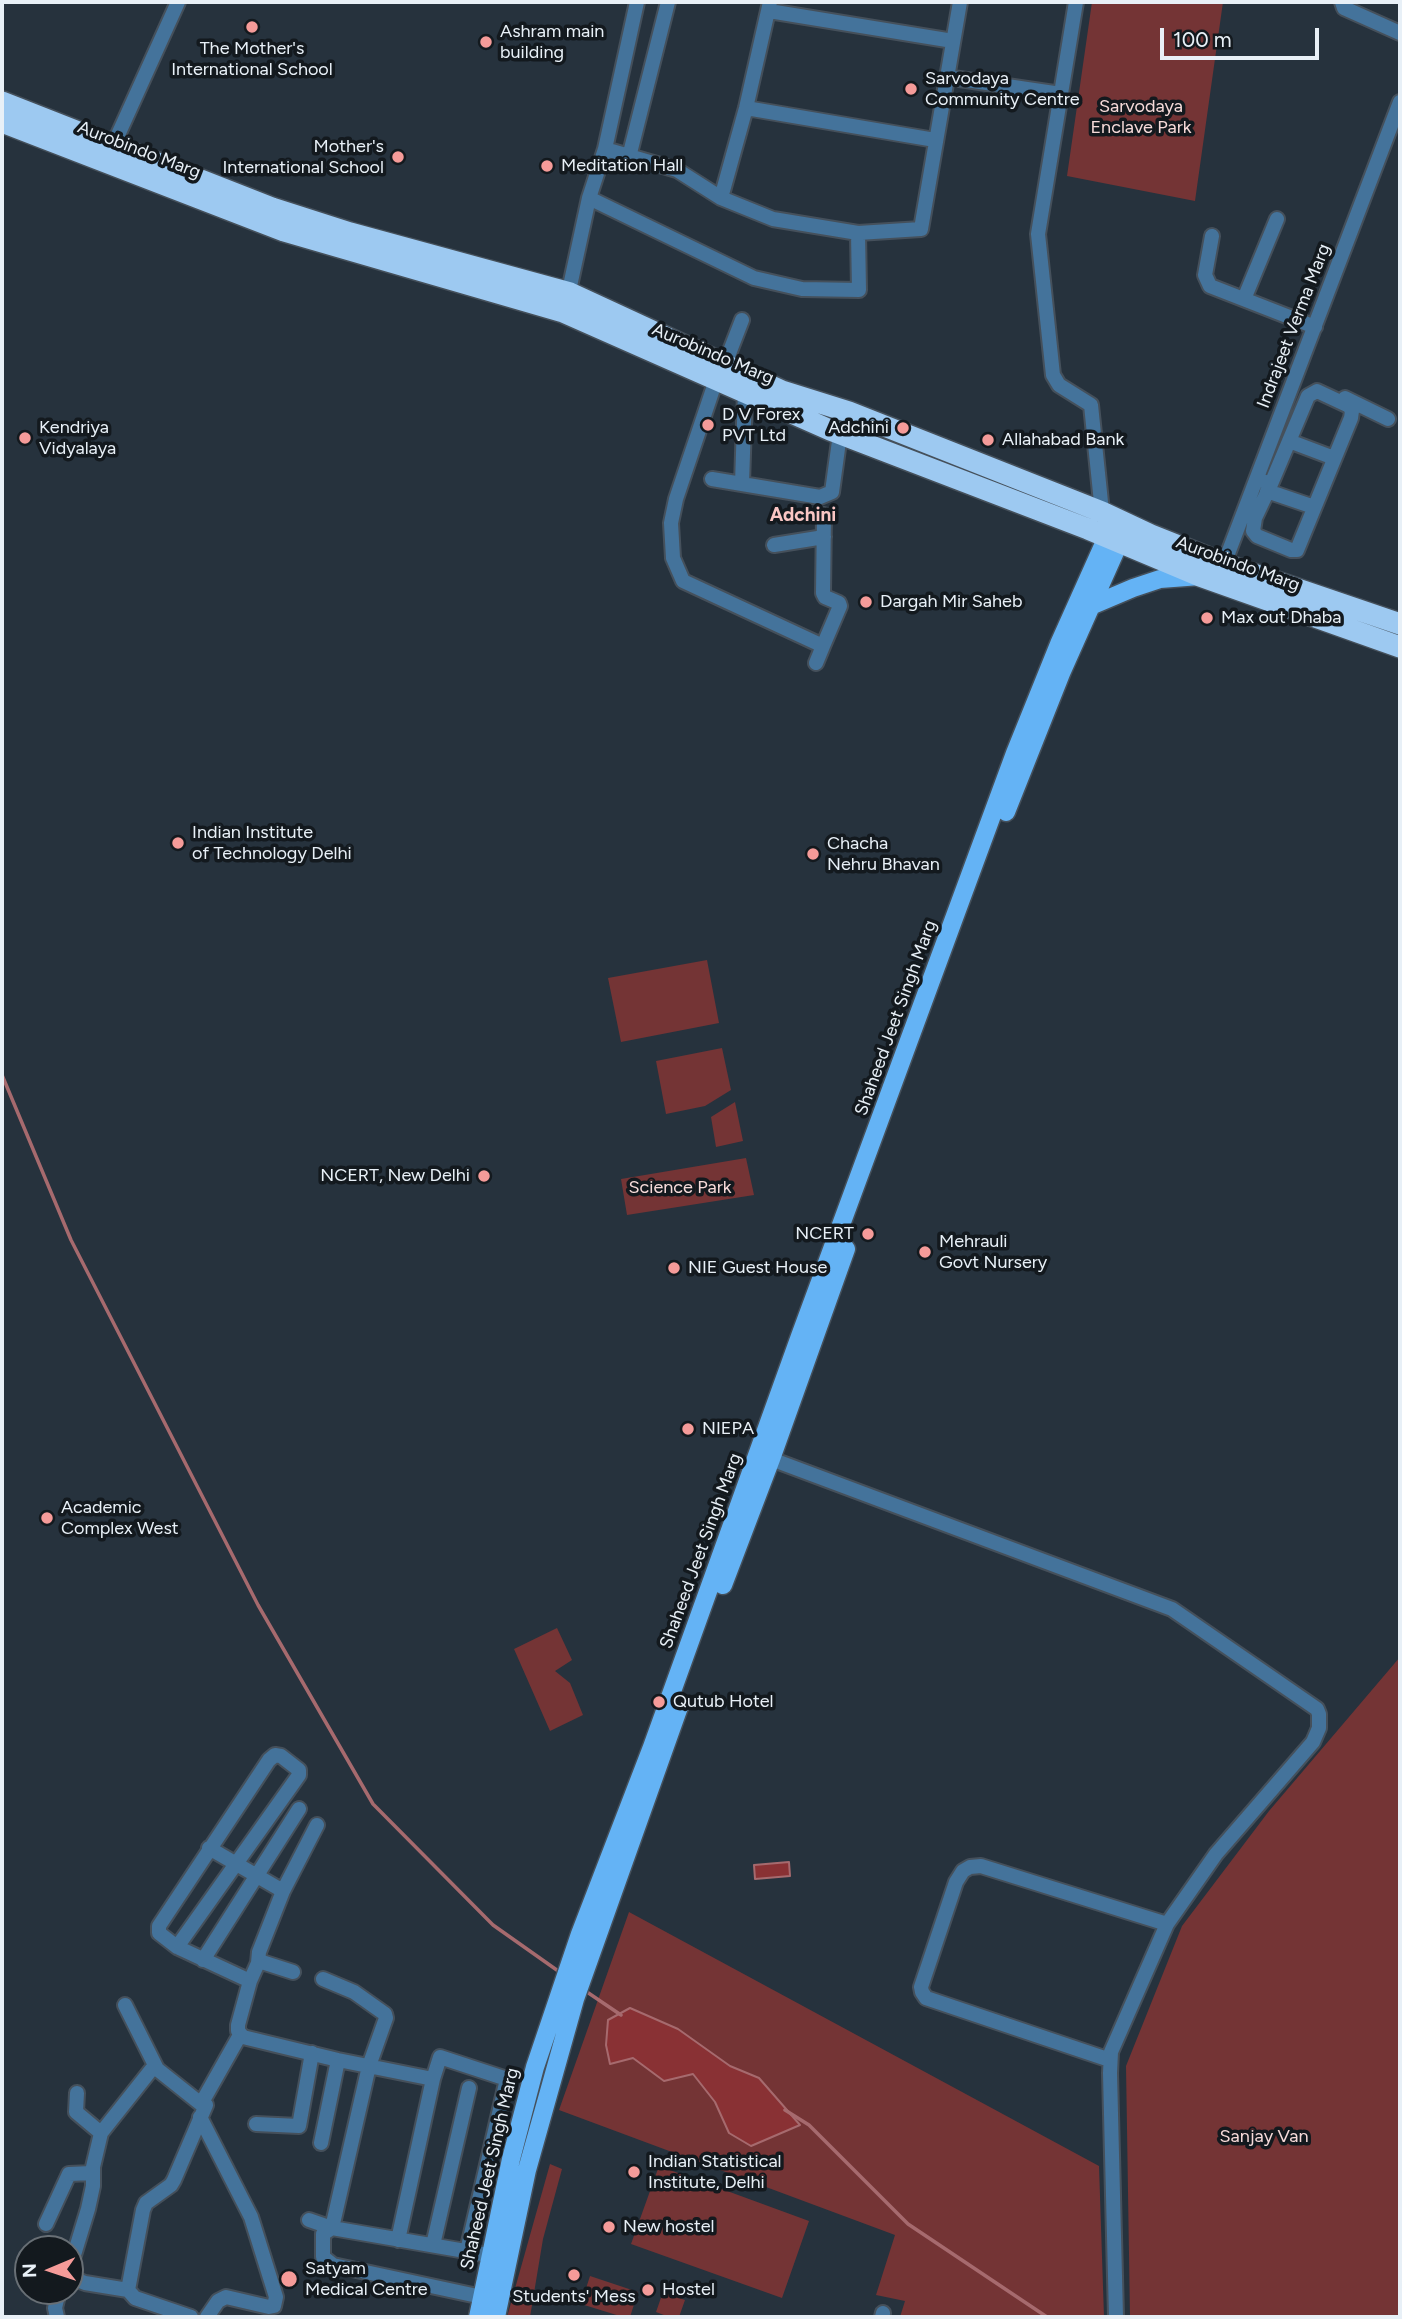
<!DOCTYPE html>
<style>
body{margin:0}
#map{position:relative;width:1402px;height:2319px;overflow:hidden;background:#26323d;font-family:Figtree,sans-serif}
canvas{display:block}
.frame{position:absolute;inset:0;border:4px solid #e8f0f7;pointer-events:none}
.north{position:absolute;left:14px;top:2235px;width:70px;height:70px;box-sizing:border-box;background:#13191e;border:2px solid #686f75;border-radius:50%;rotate:268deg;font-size:19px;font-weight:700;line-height:28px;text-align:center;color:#e8f0f7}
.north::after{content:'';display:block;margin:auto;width:24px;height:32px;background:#f59b99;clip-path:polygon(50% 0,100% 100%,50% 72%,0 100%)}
.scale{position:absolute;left:1160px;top:28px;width:159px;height:32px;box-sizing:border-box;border:4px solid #e8f0f7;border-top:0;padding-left:9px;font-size:21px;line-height:24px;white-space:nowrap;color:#e8f0f7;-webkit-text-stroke:5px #13191e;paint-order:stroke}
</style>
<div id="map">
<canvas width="1402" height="2319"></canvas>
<div class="frame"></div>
<div class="north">N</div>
<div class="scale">100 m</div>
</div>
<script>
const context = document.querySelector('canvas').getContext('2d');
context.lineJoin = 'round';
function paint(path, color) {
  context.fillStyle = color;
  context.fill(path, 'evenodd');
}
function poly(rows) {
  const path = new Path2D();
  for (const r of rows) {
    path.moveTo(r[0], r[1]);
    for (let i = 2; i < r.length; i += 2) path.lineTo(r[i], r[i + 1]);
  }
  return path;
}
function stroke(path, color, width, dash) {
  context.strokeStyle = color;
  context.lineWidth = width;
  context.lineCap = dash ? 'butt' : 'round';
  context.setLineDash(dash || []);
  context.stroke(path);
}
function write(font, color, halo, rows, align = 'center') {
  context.font = font + ' Figtree,sans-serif';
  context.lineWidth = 7;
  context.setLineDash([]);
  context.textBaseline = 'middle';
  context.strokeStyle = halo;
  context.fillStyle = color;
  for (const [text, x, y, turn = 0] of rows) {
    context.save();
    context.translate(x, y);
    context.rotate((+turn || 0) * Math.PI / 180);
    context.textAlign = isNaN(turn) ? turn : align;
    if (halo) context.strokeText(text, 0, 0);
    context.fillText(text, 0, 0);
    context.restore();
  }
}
const green = poly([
 [1092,2,1223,2,1195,201,1067,176],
 [707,960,719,1023,621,1042,608,978],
 [722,1048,731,1090,705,1106,666,1114,656,1061],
 [735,1102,743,1141,716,1147,711,1117],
 [746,1158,754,1195,627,1215,621,1179],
 [557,1628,572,1660,555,1671,570,1683,583,1715,550,1731,514,1649],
 [1400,1657,1400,2317,1130,2317,1126,2066,1182,1926,1269,1811],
 [629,1912,1099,2166,1104,2317,900,2317,905,2301,876,2295,895,2235,559,2110],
 [550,2164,562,2169,543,2239,530,2317,507,2317],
 [659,2166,809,2221,782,2298,631,2244],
 [590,2276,638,2292,630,2317,623,2317,581,2304],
 [663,2292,685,2300,679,2317,669,2317,656,2312]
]);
const water = poly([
 [789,1862,790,1876,755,1879,754,1865,789,1862],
 [630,2008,678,2029,730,2066,759,2078,800,2125,751,2146,729,2133,715,2102,693,2074,664,2081,633,2058,610,2064,606,2045,608,2020,630,2008]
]);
const stream = poly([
 [2,1075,71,1240,258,1605,373,1804,493,1925,561,1973],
 [584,1990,621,2015],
 [785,2110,809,2125,908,2224,1047,2317]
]);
const minor = poly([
 [1076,2,1038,234,1053,375,1059,385,1091,405,1102,512],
 [1342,2,1344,8,1400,33],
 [769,11,953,41],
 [946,77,1061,94],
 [746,108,935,140],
 [113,146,178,2],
 [605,149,677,170,721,198,773,219,858,233,921,229,960,2],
 [629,157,668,2],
 [589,198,754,278,802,289,859,290,858,233],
 [721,198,746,108,770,2],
 [1212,236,1205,275,1210,286,1315,327],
 [1244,299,1277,219],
 [567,300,589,198,605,149,637,2],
 [725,364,742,320],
 [716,380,676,499,671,523,673,558,683,581,823,646,840,606,839,603,825,597,823,593,824,515],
 [1345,398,1388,419],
 [1289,441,1334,458],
 [712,479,820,497,832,492,840,434],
 [1257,479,1271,484,1255,518,1253,531,1257,536,1291,550,1297,550,1351,418,1352,411,1349,406,1317,391,1308,396,1271,484],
 [742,484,745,392],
 [1267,491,1314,507],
 [774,545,824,537],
 [1224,564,1400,102],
 [816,663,823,646],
 [763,1456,1172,1609,1317,1709,1319,1714,1319,1728,1313,1742,1216,1854,1167,1924,1111,2052,1110,2073,1116,2317],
 [209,1848,283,1891],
 [177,1947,299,1775,299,1770,281,1756,275,1755,269,1760,159,1926,159,1933,177,1947,250,1981],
 [203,1960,299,1809],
 [258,1963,259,1952,283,1891,317,1825],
 [293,1972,262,1962,258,1963,250,1981,238,2025,238,2031,243,2037,338,2060,433,2079],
 [323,1979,354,1992,385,2014,386,2018,369,2066,332,2228,500,2257],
 [125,2005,157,2069],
 [1110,2060,926,1998,922,1992,921,1987,956,1882,963,1871,970,1867,981,1866,1167,1924],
 [77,2093,76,2112,101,2133],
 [201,2104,240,2035],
 [200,2117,251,2217,276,2297,274,2306,269,2307,226,2297,218,2301,207,2317],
 [256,2124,299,2126,312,2053],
 [321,2143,338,2060],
 [309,2220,332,2228],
 [46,2224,69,2174,92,2173],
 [332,2228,323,2234,323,2257,333,2265,482,2297],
 [398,2240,433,2079,440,2057,507,2079,467,2251],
 [433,2245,469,2088],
 [70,2268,88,2209,93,2186,93,2167,101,2133,151,2070,157,2069,201,2104,206,2105,174,2180,171,2185,146,2203,143,2210,128,2290,135,2298,191,2317],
 [70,2277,85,2283,128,2290],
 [57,2317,55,2308,59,2291],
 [882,2317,883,2313]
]);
const major = poly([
 [1093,605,1133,588,1160,579,1200,576],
 [1006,812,1062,671,1119,543,1121,531],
 [723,1585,771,1459,846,1249],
 [478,2317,511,2159,535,2067,580,1934,652,1747,800,1336,1015,753,1059,644,1107,537,1116,527],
 [496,2317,527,2170,575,1999,679,1707]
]);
const highway = poly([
 [2,102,272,208,350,233,570,293,782,391,849,412,1102,512,1151,535,1224,564,1400,624],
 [2,122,284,231,563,312,830,430,1088,529,1200,576,1400,647]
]);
const markers = [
 [252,27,7,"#f59b99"],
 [486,42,7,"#f59b99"],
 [911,89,7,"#f59b99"],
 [398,157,7,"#f59b99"],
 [547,166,7,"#f59b99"],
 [708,425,7,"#f59b99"],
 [903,428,7,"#f59b99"],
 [25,438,7,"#f59b99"],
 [988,440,7,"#f59b99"],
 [866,602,7,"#f59b99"],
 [1207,618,7,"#f59b99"],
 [178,843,7,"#f59b99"],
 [813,854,7,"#f59b99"],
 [484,1176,7,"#f59b99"],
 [868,1234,7,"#f59b99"],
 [925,1252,7,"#f59b99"],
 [674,1268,7,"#f59b99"],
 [688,1429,7,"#f59b99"],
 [47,1518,7,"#f59b99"],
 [659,1702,7,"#f59b99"],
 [634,2172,7,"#f59b99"],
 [609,2227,7,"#f59b99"],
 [574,2275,7,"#f59b99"],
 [289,2279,9,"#f59b99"],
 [648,2290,7,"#f59b99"]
];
const poiNames = [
 ["Ashram main",500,32],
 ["building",500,53],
 ["The Mother's",252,49,"center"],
 ["International School",252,70,"center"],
 ["Sarvodaya",925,79],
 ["Community Centre",925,100],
 ["Mother's",384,147,"right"],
 ["International School",384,168,"right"],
 ["Meditation Hall",561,166],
 ["D V Forex",722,415],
 ["PVT Ltd",722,436],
 ["Kendriya",39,428],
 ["Vidyalaya",39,449],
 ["Adchini",889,428,"right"],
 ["Allahabad Bank",1002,440],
 ["Dargah Mir Saheb",880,602],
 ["Max out Dhaba",1221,618],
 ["Indian Institute",192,833],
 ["of Technology Delhi",192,854],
 ["Chacha",827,844],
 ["Nehru Bhavan",827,865],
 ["NCERT, New Delhi",470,1176,"right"],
 ["NCERT",854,1234,"right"],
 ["Mehrauli",939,1242],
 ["Govt Nursery",939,1263],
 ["NIE Guest House",688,1268],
 ["NIEPA",702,1429],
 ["Academic",61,1508],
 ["Complex West",61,1529],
 ["Qutub Hotel",673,1702],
 ["Indian Statistical",648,2162],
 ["Institute, Delhi",648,2183],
 ["New hostel",623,2227],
 ["Satyam",305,2269],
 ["Medical Centre",305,2290],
 ["Hostel",662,2290],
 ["Students' Mess",574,2297,"center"]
];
const parkNames = [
 ["Sarvodaya",1141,107],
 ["Enclave Park",1141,128],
 ["Science Park",680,1188],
 ["Sanjay Van",1264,2137]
];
const streetNames = [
 ["Aurobindo Marg",139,150,21],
 ["Indrajeet Verma Marg",1294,326,-69],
 ["Aurobindo Marg",713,354,23],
 ["Aurobindo Marg",1238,564,20],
 ["Shaheed Jeet Singh Marg",896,1018,-70],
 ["Shaheed Jeet Singh Marg",701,1551,-70],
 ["Shaheed Jeet Singh Marg",490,2169,-77]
];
const neighbourhoodNames = [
 ["Adchini",803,515]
];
paint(green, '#743435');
paint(water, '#893134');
stroke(water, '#a66a6e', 2);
stroke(stream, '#a66a6e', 3.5);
stroke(minor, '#45505b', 18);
stroke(major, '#45505b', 21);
stroke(highway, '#45505b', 24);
stroke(minor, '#44739b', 14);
stroke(major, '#64b3f5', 18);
stroke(highway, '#9dc9f1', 21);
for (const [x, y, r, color] of markers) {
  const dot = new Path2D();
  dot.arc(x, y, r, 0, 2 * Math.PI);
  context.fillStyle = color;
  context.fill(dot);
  stroke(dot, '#13191e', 2.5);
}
write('18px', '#e8f0f7', '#13191e', poiNames, 'left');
write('18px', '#f7dbda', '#13191e', parkNames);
write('18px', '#e8f0f7', '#13191e', streetNames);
write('bold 19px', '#fac6c4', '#13191e', neighbourhoodNames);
</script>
